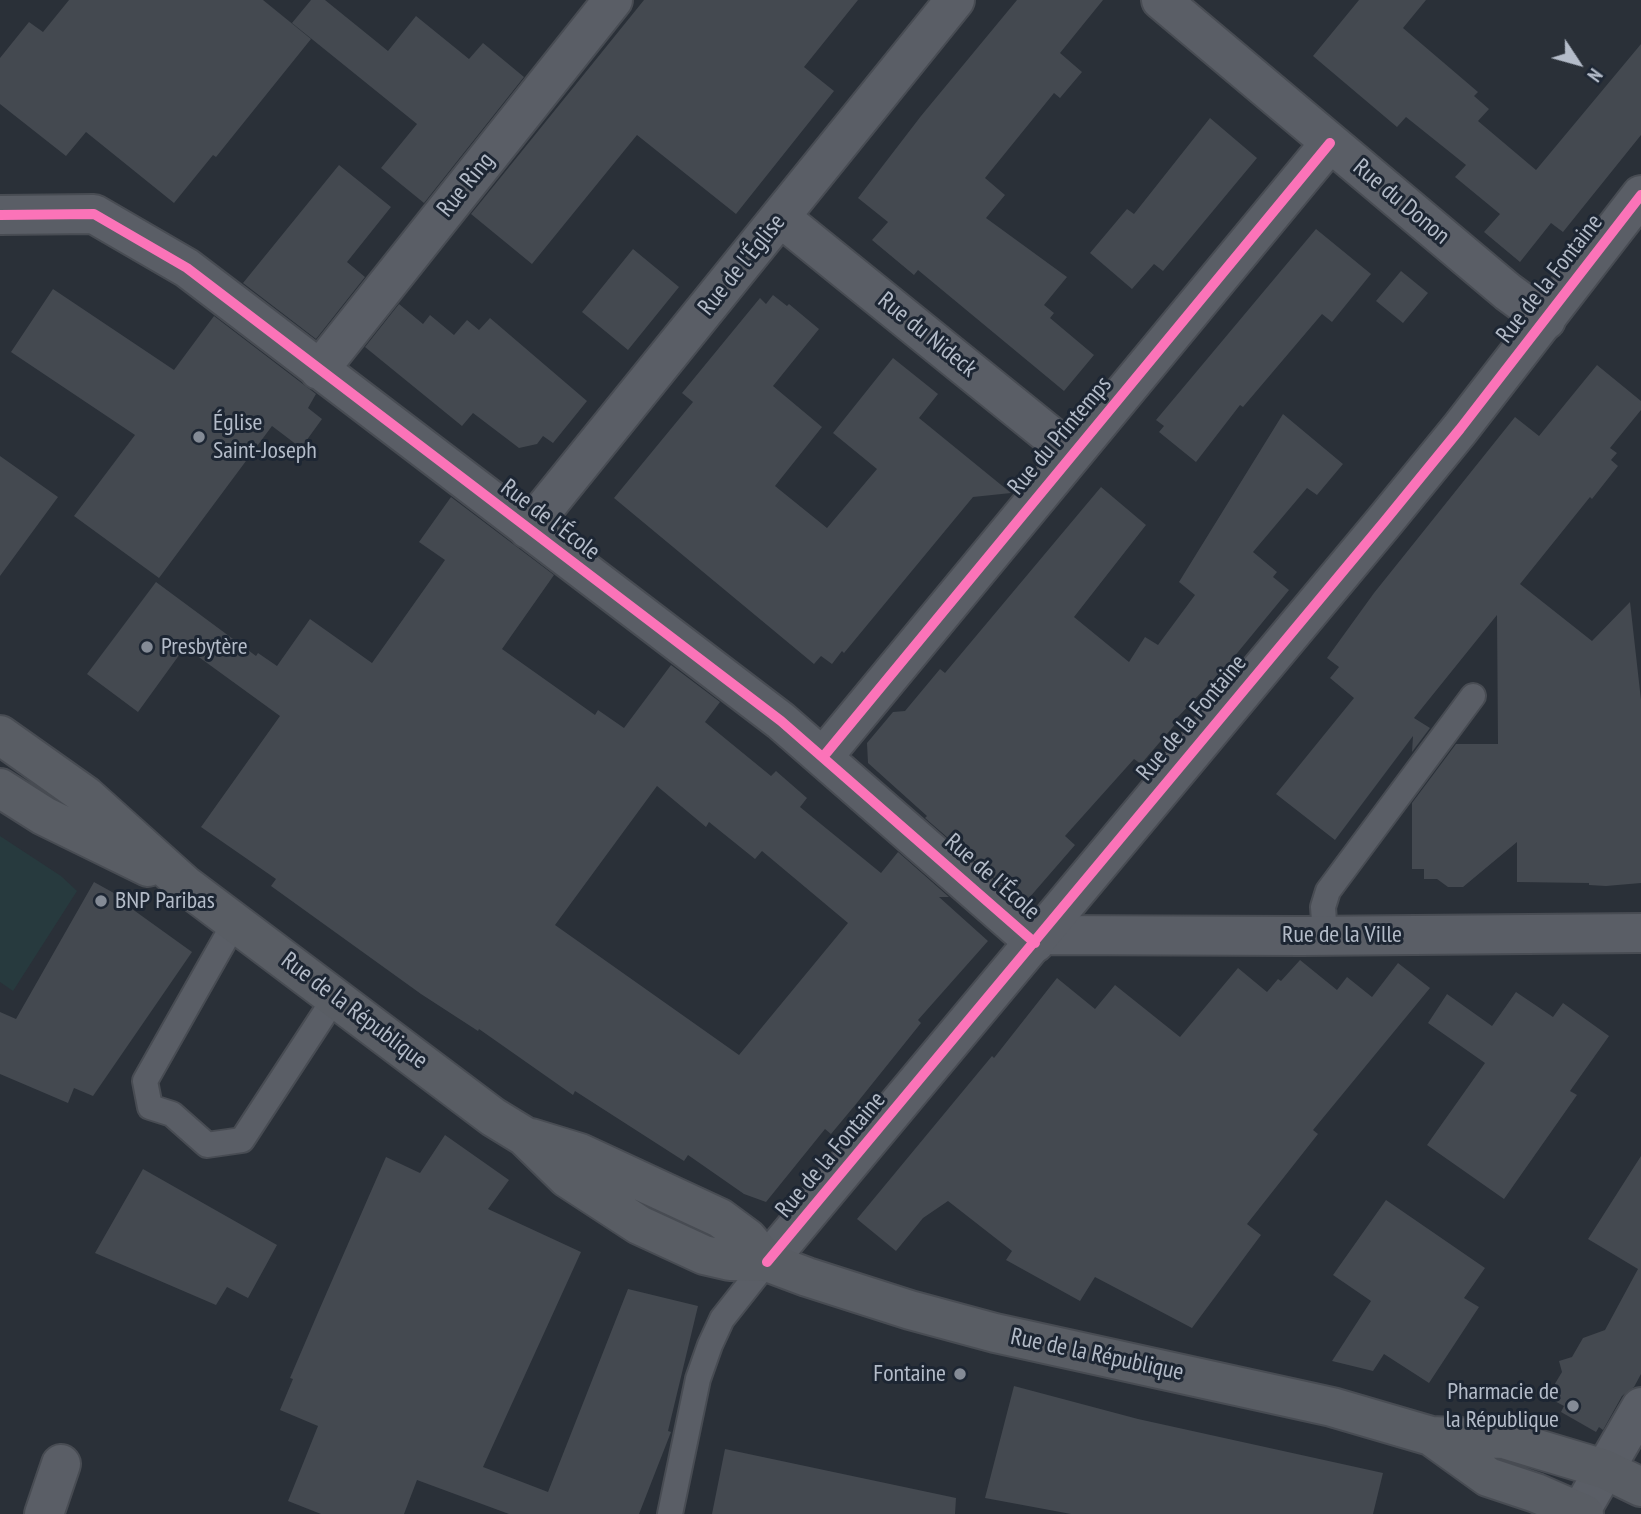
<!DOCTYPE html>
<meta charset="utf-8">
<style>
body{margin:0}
#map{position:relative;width:1641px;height:1514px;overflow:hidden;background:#2a3038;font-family:"PT Sans Narrow",sans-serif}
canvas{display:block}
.north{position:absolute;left:1543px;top:28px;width:70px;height:70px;-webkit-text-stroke:5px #1d2633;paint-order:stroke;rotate:126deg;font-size:19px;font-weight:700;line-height:28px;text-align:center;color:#b4bcc9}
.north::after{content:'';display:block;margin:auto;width:24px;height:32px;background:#b4bcc9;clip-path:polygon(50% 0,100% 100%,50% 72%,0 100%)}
</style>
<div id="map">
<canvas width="1641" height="1514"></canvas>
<div class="north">N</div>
</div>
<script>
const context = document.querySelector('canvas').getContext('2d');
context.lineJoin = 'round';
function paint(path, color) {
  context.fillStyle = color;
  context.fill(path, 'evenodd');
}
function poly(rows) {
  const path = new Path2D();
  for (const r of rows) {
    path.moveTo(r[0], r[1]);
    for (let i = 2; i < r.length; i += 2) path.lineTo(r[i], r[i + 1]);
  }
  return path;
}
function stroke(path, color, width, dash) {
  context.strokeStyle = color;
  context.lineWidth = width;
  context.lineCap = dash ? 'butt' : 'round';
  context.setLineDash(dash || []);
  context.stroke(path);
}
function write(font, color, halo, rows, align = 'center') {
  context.font = font + ' "PT Sans Narrow",sans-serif';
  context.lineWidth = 6;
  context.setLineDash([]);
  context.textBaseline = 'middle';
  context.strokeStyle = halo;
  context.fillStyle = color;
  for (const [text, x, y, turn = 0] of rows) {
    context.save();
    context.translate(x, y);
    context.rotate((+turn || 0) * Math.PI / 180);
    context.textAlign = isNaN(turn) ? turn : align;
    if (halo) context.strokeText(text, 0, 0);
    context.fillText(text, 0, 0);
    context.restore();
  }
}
const green = poly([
 [0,836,61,876,77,891,13,991,0,982]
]);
const building = poly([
 [69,0,263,0,311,39,216,157,213,155,174,203,86,132,66,156,0,104,0,58,29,22,43,32],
 [311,0,325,0,388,51,416,16,469,59,483,43,524,77,424,203,381,168,417,124,292,23],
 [644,0,858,0,804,67,834,91,736,214,637,135,532,264,471,214],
 [1017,0,1103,0,1060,53,1082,72,1060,98,1054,93,985,178,1005,195,986,218,1067,277,1044,305,1054,313,1050,318,1094,355,1064,391,918,270,914,275,872,240,888,222,858,198,921,116],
 [1359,0,1426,0,1403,28,1478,92,1474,96,1489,109,1478,121,1536,170,1641,44,1641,135,1563,232,1551,223,1520,262,1484,232,1500,214,1455,177,1466,165,1406,117,1397,127,1313,56],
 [1210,118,1257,158,1163,271,1154,264,1132,289,1090,253,1127,209,1134,214],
 [339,165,391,207,347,262,365,277,316,339,243,283],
 [1316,229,1371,274,1332,322,1322,314,1243,407,1240,405,1196,462,1159,432,1164,426,1156,420],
 [633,249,679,287,628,350,582,312],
 [1401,271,1428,293,1403,323,1376,301],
 [53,289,174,370,214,316,316,394,308,408,322,419,301,448,272,426,159,578,74,516,135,435,11,352],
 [773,295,787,306,789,304,819,329,773,386,822,427,775,486,827,528,877,469,833,433,893,358,938,394,919,418,1011,493,973,497,844,653,842,651,832,664,821,656,814,664,614,498,693,402,682,393,760,298,766,304],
 [399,304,423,324,430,315,454,335,467,320,479,330,490,318,587,401,553,443,543,436,537,444,519,448,473,413,462,426,365,347],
 [1597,365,1641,401,1641,410,1610,448,1617,453,1611,460,1618,466,1592,499,1590,497,1520,584,1592,641,1630,602,1641,700,1641,883,1606,886,1589,885,1589,883,1517,882,1517,842,1463,887,1448,887,1437,879,1424,879,1424,869,1412,869,1412,803,1456,744,1498,744,1497,615,1414,718,1430,728,1412,752,1413,736,1335,840,1276,794,1354,698,1330,678,1339,667,1327,658,1374,593,1515,417,1539,436],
 [1283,414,1343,464,1317,495,1307,488,1253,552,1277,572,1273,577,1289,590,1229,663,1176,719,1178,721,1141,764,1134,759,1065,836,1075,845,1029,898,1016,897,925,818,927,816,868,763,867,743,893,712,905,711,940,669,945,673,1101,487,1146,525,1074,617,1129,662,1145,637,1158,645,1195,595,1179,582],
 [0,456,58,497,0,576],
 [451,497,554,575,502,649,595,715,598,710,624,728,671,665,720,702,705,722,771,776,776,771,807,798,800,807,881,873,898,852,949,897,939,897,988,941,918,1020,921,1023,856,1104,831,1134,825,1129,766,1202,744,1194,688,1155,684,1161,575,1091,573,1095,479,1029,478,1031,421,994,271,886,276,879,201,827,280,716,185,647,138,712,87,674,156,582,256,656,258,653,277,666,310,619,372,663,445,560,419,542],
 [657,786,706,827,709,822,755,859,762,851,848,923,739,1055,555,925],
 [94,882,130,902,128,906,192,952,93,1096,74,1088,68,1103,0,1074,0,1012,16,1019],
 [1300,960,1337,990,1347,977,1372,997,1398,963,1430,988,1313,1130,1318,1134,1247,1224,1261,1235,1192,1328,1095,1277,1080,1301,1006,1260,1012,1251,948,1201,923,1218,896,1251,857,1219,992,1056,994,1058,1057,978,1095,1009,1115,985,1180,1037,1238,968,1267,992,1278,979,1281,981],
 [1516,992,1553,1017,1563,1003,1609,1036,1570,1091,1577,1095,1504,1199,1427,1145,1485,1063,1428,1023,1447,994,1492,1026],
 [445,1135,509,1180,488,1209,581,1252,483,1467,548,1492,628,1289,698,1306,668,1431,671,1432,639,1514,509,1514,417,1480,404,1514,321,1514,288,1501,318,1426,280,1410,293,1379,290,1378,320,1308,386,1157,420,1173],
 [1641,1156,1641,1374,1634,1387,1622,1396,1603,1430,1599,1427,1596,1432,1561,1412,1564,1406,1547,1397,1562,1372,1559,1361,1572,1357,1583,1338,1605,1330,1638,1269,1588,1239],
 [143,1169,277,1245,248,1298,227,1287,216,1305,95,1253],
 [1386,1200,1485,1268,1464,1298,1479,1307,1429,1383,1384,1354,1373,1371,1332,1361,1371,1301,1333,1275],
 [1014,1386,1138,1419,1383,1473,1373,1514,1071,1514,985,1498],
 [725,1449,956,1498,955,1514,712,1514]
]);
const service = poly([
 [235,922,145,1081,150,1107,172,1114,207,1145,242,1140,336,996],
 [1325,936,1323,907,1328,891,1473,696],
 [670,1514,698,1379,710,1345,722,1319,767,1262]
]);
const minor = poly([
 [1161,0,1508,292,1546,320],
 [0,215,94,214,187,268,781,721,1035,943],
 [780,217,1073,454],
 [319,370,613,0],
 [528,529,955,0],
 [823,757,1330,143],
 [1042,935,1302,936,1641,933],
 [1580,1512,1641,1407],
 [44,1514,61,1464]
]);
const tertiary = poly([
 [767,1262,1384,522,1460,429,1641,195]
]);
const secondary = poly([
 [0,735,86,796,185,885,493,1117,524,1136,567,1178,639,1225,704,1255,730,1261,767,1262,807,1277,910,1310,995,1333,1332,1407,1431,1436,1504,1439,1604,1469,1641,1487],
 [0,788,44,816,148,867],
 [531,1138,580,1153,720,1218,747,1238,767,1262],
 [1431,1436,1488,1477,1536,1493,1584,1514]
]);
const cycleway = poly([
 [0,215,94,214,187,268,781,721,1035,943],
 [823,757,1330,143],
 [767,1262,1384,522,1460,429,1641,195]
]);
const markers = [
 [199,437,7,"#848b96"],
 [147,647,7,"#848b96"],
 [101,901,7,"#848b96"],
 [960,1374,7,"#848b96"],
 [1573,1406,7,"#848b96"]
];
const streetNames = [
 ["Rue Ring",466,185,-51],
 ["Rue du Donon",1401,202,40],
 ["Rue de l'Église",742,265,-51],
 ["Rue de la Fontaine",1550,279,-52],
 ["Rue du Nideck",927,335,39],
 ["Rue du Printemps",1060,436,-50],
 ["Rue de l'École",550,520,37],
 ["Rue de la Fontaine",1192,718,-50],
 ["Rue de l'École",992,877,41],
 ["Rue de la Ville",1342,935],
 ["Rue de la République",354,1011,37],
 ["Rue de la Fontaine",831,1155,-50],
 ["Rue de la République",1097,1355,12]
];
const poiNames = [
 ["Église",213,423],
 ["Saint-Joseph",213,451],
 ["Presbytère",161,647],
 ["BNP Paribas",115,901],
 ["Fontaine",946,1374,"right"],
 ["Pharmacie de",1559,1392,"right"],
 ["la République",1559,1420,"right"]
];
paint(green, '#273a3e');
paint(building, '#444950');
stroke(service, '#484c53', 28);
stroke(minor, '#484c53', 42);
stroke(tertiary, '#484c53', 42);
stroke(secondary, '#484c53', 42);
stroke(service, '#5a5e66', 24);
stroke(minor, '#5a5e66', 38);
stroke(tertiary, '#5a5e66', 38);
stroke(secondary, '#595d64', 38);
stroke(cycleway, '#fb73b8', 10);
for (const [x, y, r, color] of markers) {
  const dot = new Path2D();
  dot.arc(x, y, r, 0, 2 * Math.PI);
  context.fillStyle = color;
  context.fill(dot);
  stroke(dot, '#1d2633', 2.5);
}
write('24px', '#b4bcc9', '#1d2633', streetNames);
write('24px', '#b4bcc9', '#1d2633', poiNames, 'left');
</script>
